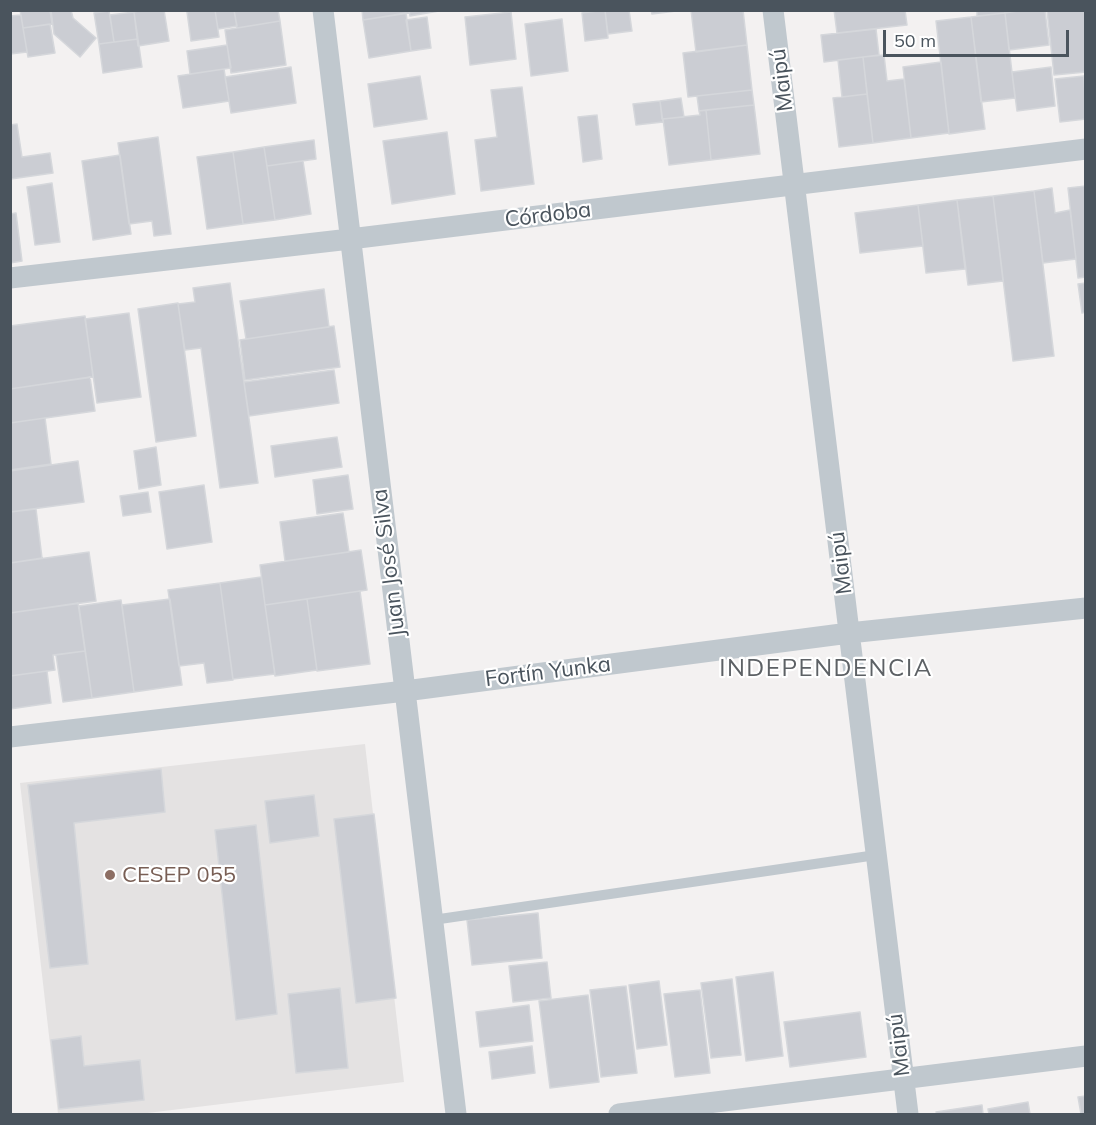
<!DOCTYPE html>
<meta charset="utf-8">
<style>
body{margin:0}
#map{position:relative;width:1096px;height:1125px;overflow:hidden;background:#f3f1f1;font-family:Mulish,sans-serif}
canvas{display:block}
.frame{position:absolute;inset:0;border:12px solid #4a545d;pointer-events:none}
.scale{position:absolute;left:883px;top:30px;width:186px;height:27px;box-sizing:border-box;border:3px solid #4a545d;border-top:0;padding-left:8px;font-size:18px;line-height:21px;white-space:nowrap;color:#4a545d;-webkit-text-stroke:4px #fff;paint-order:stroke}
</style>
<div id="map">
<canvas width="1096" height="1125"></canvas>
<div class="frame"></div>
<div class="scale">50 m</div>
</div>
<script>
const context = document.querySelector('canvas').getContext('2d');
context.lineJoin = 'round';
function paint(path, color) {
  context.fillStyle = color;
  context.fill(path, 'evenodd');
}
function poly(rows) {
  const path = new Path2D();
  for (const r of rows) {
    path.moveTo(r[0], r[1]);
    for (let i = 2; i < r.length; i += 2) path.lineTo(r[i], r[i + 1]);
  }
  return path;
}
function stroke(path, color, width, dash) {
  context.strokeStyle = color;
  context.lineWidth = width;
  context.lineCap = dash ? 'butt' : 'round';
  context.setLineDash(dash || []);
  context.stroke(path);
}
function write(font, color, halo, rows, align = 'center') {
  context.font = font + ' Mulish,sans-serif';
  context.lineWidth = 4.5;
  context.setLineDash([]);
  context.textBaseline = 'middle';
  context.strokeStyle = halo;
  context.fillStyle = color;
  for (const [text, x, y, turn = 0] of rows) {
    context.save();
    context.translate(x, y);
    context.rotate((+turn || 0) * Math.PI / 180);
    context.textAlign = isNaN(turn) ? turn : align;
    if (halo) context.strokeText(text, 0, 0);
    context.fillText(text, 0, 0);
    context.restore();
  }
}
const education = poly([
 [365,744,404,1082,139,1114,58,1114,20,783]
]);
const building = poly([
 [20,10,50,10,52,24,23,28,20,10],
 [51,10,71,10,73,18,96,38,80,57,54,34,51,10],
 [143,10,164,10,169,41,138,46,134,12,143,10],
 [195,10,215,10,219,37,191,41,187,12,195,10],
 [215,10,234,10,237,26,218,29,215,10],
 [234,10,278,10,280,21,237,28,234,10],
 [362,10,409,10,409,13,363,20,362,10],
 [409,10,439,10,439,11,410,16,409,10],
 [605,10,629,10,632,31,608,34,605,10],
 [605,10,608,38,585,41,582,13,605,10],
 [651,10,684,10,652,14,651,10],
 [691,10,743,10,747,45,696,52,691,10],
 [834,10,905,10,907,25,837,33,834,10],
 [977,10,1004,10,1005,13,977,16,977,10],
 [1024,10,1045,10,1049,45,1009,50,1005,13,1024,10],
 [1047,10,1086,10,1086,72,1054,75,1047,10],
 [109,11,114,42,99,44,94,13,109,11],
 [134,12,138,39,114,42,110,15,134,12],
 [511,12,516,59,470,65,465,17,511,12],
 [406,13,411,51,369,58,363,20,406,13],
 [1005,13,1015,98,981,102,971,17,1005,13],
 [21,15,27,52,10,54,10,16,21,15],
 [427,17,431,48,411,51,406,20,427,17],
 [971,17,985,129,949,134,936,21,971,17],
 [562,19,568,71,531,76,525,24,562,19],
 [280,21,286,65,231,73,225,30,280,21],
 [50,24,55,53,28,57,23,28,50,24],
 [876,29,879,55,824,62,821,35,876,29],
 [138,39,142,67,103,73,99,44,138,39],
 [227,45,231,68,190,74,187,51,227,45],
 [747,45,752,90,688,97,683,53,747,45],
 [884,55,887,81,904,79,911,138,873,143,863,57,884,55],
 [863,57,867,94,842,97,838,60,863,57],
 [941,62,949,133,911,138,903,67,941,62],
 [291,67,296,103,231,113,225,77,291,67],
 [1051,67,1055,106,1017,111,1012,72,1051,67],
 [224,69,229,101,183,108,178,76,224,69],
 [420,76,427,119,374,127,368,84,420,76],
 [1084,76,1086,119,1060,122,1055,79,1084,76],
 [522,87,534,184,481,191,475,140,497,137,491,90,522,87],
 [752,90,754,105,699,111,697,96,752,90],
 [867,94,873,143,839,147,833,98,867,94],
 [681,98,684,117,662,119,660,101,681,98],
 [660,101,663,122,636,125,633,104,660,101],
 [754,105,760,154,711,160,706,110,754,105],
 [706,110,711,160,669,165,663,119,700,115,699,111,706,110],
 [597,115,602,159,583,162,578,117,597,115],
 [17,124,22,157,50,153,53,173,11,179,10,125,17,124],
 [447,132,455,194,392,204,383,141,447,132],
 [158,137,171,234,154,236,152,221,129,224,118,143,158,137],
 [314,140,316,159,267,166,264,147,314,140],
 [264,147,275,220,243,224,233,152,264,147],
 [233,152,243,224,207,229,197,157,233,152],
 [120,155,131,234,93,240,82,161,120,155],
 [303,161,311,214,275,220,267,166,303,161],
 [52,183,60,242,35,245,27,187,52,183],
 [1086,186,1086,277,1078,278,1068,188,1086,186],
 [1052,188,1055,213,1070,210,1076,259,1043,263,1034,191,1052,188],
 [1034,191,1054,356,1013,361,993,196,1034,191],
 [993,196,1003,281,968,285,957,200,993,196],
 [957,200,965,269,926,273,918,205,957,200],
 [918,205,923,246,860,253,855,213,918,205],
 [16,213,22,261,10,263,10,214,16,213],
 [230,283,258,483,220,488,201,348,185,350,178,304,195,302,193,288,230,283],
 [1086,283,1086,312,1082,313,1078,284,1086,283],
 [324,289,329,327,246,339,240,301,324,289],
 [178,303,196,436,156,442,138,309,178,303],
 [129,313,141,397,97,403,85,319,129,313],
 [85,316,93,377,10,389,10,326,85,316],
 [334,326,340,367,245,380,240,340,334,326],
 [334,370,339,403,249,416,244,382,334,370],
 [90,377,95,411,10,423,10,389,90,377],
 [45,418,51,464,10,470,10,423,45,418],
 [337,437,342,467,275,477,271,446,337,437],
 [156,447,161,485,139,489,134,451,156,447],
 [78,461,84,502,10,512,10,471,78,461],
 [348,475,353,509,317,514,313,480,348,475],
 [204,485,212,542,167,549,159,492,204,485],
 [148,492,151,512,123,516,120,496,148,492],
 [36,509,42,558,10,563,10,512,36,509],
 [343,513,349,552,285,561,280,522,343,513],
 [361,550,367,590,265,605,260,565,361,550],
 [89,552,96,601,10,613,10,563,89,552],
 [261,577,275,674,233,679,220,583,261,577],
 [220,583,233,680,207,683,204,663,179,666,168,590,220,583],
 [360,591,370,664,317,671,307,599,360,591],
 [170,599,182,685,134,692,122,605,170,599],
 [307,599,317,670,275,676,265,605,307,599],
 [121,600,134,692,92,698,79,606,121,600],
 [78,603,85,651,53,655,55,670,10,676,10,613,78,603],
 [85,651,92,698,63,702,56,655,85,651],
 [47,671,51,703,10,709,10,676,47,671],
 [161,769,165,812,74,823,88,964,50,968,28,785,161,769],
 [314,795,319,836,270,843,265,801,314,795],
 [374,814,396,998,356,1003,334,819,374,814],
 [256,825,277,1014,236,1020,215,830,256,825],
 [538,913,542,958,472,965,467,920,538,913],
 [547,962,551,998,513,1002,509,966,547,962],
 [773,972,783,1056,746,1061,736,977,773,972],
 [732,979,741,1055,711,1058,701,983,732,979],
 [659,981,667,1045,637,1049,629,985,659,981],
 [626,986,637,1073,601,1077,590,990,626,986],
 [340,988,348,1068,296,1073,288,994,340,988],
 [700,990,710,1073,675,1077,664,994,700,990],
 [588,995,599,1082,550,1088,539,1001,588,995],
 [529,1005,533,1041,480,1047,476,1012,529,1005],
 [860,1012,866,1057,790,1067,784,1022,860,1012],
 [81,1036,84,1066,140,1060,144,1100,59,1109,51,1040,81,1036],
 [532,1046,535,1073,492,1079,489,1052,532,1046],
 [1086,1096,1086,1114,1081,1114,1078,1097,1086,1096],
 [1028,1102,1030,1114,989,1114,988,1109,1028,1102],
 [982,1105,983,1114,937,1114,936,1112,982,1105]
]);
const lane = poly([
 [433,920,876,855]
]);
const street = poly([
 [323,10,456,1114],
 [773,10,908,1114],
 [10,278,350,239,1086,149],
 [10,737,405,691,849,633,1086,608],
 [619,1114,1086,1056]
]);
const markers = [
 [110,875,6,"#8d6e63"]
];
const streetNames = [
 ["Maipú",782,80,-97],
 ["Córdoba",548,215,-7],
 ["Juan José Silva",389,563,-97],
 ["Maipú",841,563,-97],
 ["Fortín Yunka",548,672,-7],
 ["Maipú",899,1045,-97]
];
const educationNames = [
 ["CESEP 055",122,875]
];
const neighbourhoodNames = [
 ["INDEPENDENCIA",826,669]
];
paint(education, '#e4e2e2');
paint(building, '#cbcdd3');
stroke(building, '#d5d7db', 1.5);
stroke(lane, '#c0c8ce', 10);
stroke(street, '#c0c8ce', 21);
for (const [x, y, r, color] of markers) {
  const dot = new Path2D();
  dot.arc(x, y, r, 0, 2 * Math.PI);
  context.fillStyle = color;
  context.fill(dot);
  stroke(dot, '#fff', 2);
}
write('22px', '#4a545d', '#fff', streetNames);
write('22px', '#785e54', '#fff', educationNames, 'left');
context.letterSpacing = '1.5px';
write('24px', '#5d6165', '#fff', neighbourhoodNames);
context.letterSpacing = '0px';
</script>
